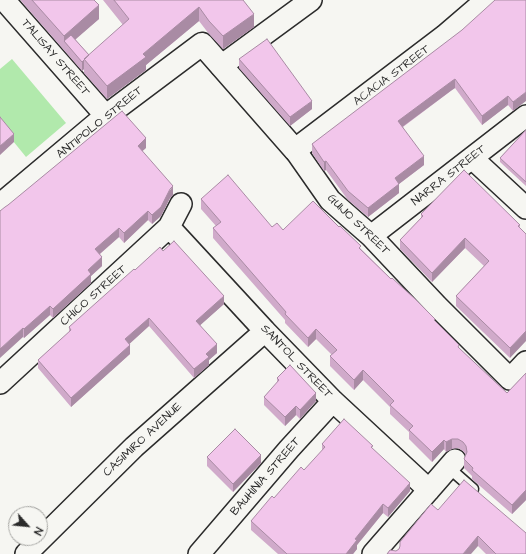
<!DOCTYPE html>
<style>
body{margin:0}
#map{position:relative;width:526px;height:554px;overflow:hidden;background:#f6f6f2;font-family:"Architects Daughter",sans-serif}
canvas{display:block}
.north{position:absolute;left:8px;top:506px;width:40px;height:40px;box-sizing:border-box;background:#f6f6f2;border:1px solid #a5a5a2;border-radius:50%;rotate:117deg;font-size:11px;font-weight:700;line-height:16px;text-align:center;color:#2b2b2b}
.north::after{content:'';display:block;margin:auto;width:14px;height:18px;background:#2b2b2b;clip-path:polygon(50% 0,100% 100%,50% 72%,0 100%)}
</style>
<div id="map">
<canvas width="526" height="554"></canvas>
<div class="north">N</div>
</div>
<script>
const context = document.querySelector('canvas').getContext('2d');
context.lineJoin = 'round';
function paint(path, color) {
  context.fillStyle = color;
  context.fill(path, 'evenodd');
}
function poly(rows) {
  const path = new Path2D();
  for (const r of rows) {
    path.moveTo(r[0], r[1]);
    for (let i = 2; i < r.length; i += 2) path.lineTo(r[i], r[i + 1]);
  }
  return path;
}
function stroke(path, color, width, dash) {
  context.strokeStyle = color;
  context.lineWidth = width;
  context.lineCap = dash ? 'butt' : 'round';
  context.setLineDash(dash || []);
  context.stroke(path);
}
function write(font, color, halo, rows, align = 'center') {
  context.font = font + ' "Architects Daughter",sans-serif';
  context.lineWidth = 3;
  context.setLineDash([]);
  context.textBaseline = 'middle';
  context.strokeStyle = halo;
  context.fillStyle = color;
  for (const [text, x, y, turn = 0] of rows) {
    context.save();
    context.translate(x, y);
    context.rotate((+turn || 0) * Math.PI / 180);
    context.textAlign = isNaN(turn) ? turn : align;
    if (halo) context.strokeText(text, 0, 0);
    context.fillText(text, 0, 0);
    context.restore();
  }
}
const green = poly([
 [12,59,66,123,26,157,0,125,0,69]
]);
const service = poly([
 [448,467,473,489]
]);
const minor = poly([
 [4,0,106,116],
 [221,66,311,0],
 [295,150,330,200,371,236,437,306,510,379,526,362],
 [472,158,526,208],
 [169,227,265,331,333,401,429,490],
 [371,236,526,116],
 [0,383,169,227,181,204],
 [26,554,134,447,265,331],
 [199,554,289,449,333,401],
 [373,554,455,460]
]);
const tertiary = poly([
 [0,205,106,116,202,44,295,150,445,36,487,0]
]);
const wall = poly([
 [21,0,94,0,99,19,75,39,89,55,123,25,103,0,243,0,254,27,223,49,209,34,199,21,146,65,146,70,107,99,84,73,84,69,82,71,21,1],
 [526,0,513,111,508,105,482,125,455,88,452,90,403,127,424,165,399,184,399,193,368,217,348,200,326,170,324,171,312,153,312,144],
 [239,59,312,109,290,126,239,68],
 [526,130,526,186,500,162,500,158],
 [146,148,142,151,173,195,170,198,161,216,152,224,148,220,124,243,119,237,100,254,102,266,91,276,91,283,53,318,50,315,24,338,23,337,0,211],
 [201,199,272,227,283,230,339,227,391,279,435,321,459,348,507,393,526,373,526,500,512,514,472,479,472,476,464,468,464,459,466,455,463,451,458,448,452,449,446,452,444,449,432,462,409,439,409,432,390,414,390,407,363,380,354,390,330,366,330,356,332,355,316,339,308,347,285,323,285,320,213,238,213,228,216,226,201,209],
 [421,214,520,225,510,358,456,306,456,296,484,266,465,248,432,282,400,249,400,240,421,218],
 [163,251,224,304,200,325,217,353,209,360,209,365,194,378,149,326,129,344,130,354,71,407,38,368,38,360,69,333,69,327,135,270],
 [277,378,316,401,300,419,296,415,285,426,264,405,264,397,277,383],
 [322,444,373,449,410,491,388,517,383,513,357,545,357,549,353,554,278,554,251,530,251,521,274,498,304,470,322,451],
 [207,457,261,463,233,492,207,466],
 [438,510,526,554,486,554,478,546,396,551,399,549]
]);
const shadedWall = poly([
 [99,5,99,19,68,46,64,41,64,49,64,36],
 [199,7,199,21,146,65,146,70,107,99,107,86,143,54],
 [254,14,254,27,223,49,223,36],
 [84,60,84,69,82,71,82,62],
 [455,79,455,88,452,90,398,130,398,121,452,81],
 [526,92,526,101,513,111,513,102],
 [508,96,508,105,482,125,482,116],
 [312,101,312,109,290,126,290,117],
 [14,134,14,142,0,155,0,146],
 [146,138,146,148,138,155,138,146],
 [424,156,424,165,395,187,395,178],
 [326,161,326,170,324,171,324,162],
 [399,184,399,193,368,217,368,208],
 [173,186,173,195,170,198,161,216,152,224,152,215],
 [148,211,148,220,124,243,124,233],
 [119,228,119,237,95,258,95,249],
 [465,238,465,248,432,282,432,273],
 [102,257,102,266,91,276,91,283,53,318,53,309,88,270],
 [224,296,224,304,196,329,196,321],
 [50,306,50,315,24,338,24,329],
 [149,318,149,326,125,348,125,339],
 [23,328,23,337,0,358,0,349],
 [316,329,316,339,308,347,308,338],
 [526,331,526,341,510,358,510,348],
 [217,344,217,353,209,360,209,365,194,378,194,369,206,354],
 [130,345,130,354,71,407,71,398],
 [363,370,363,380,354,390,354,380],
 [316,393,316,401,300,419,300,410],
 [296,406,296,415,285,426,285,417],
 [452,439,452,449,446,452,446,442],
 [444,440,444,449,432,462,432,452],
 [261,455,261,463,233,492,233,484],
 [410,483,410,491,388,517,388,508],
 [526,490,526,500,512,514,512,505],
 [383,504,383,513,357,545,357,549,353,554,346,554,355,539],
 [478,536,478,546,471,554,463,554]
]);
const building = poly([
 [32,0,94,0,99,5,64,36,32,0],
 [114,0,243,0,254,14,223,36,209,21,199,7,143,54,146,57,107,86,84,59,129,19,114,0],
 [495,0,526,0,526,92,513,102,508,96,482,116,455,79,452,81,398,121,424,156,395,178,399,184,368,208,348,191,326,161,324,162,312,144,462,30,495,0],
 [71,35,89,55,82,62,64,41,71,35],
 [267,39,312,101,290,117,239,59,267,39],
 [122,111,146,138,138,146,173,186,170,189,161,207,152,215,148,211,124,233,119,228,95,249,102,257,88,270,91,274,53,309,50,306,24,329,23,328,0,349,0,211,5,207,8,205,122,111],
 [0,117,14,134,0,146,0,117],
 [526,130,526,182,500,158,526,130],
 [464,170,520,225,518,226,526,234,526,331,510,348,456,296,489,261,465,238,432,273,400,240,423,216,421,214,464,170],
 [228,175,272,227,277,223,283,230,313,201,339,227,340,226,361,246,359,248,391,279,392,278,414,298,435,319,434,320,459,345,458,347,507,393,526,373,526,490,512,505,472,470,473,468,464,459,467,452,466,446,463,442,458,439,452,439,446,442,444,440,432,452,409,430,413,426,390,405,394,401,363,370,354,380,330,356,337,350,316,329,308,338,285,314,286,312,213,228,221,222,201,199,228,175],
 [174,241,224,296,196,321,217,344,206,354,209,357,194,369,149,318,125,339,130,345,71,398,38,360,71,330,69,327,134,269,135,270,160,247,163,251,174,241],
 [290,365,316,393,300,410,296,406,285,417,264,397,279,380,277,378,290,365],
 [344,419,373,446,371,447,410,483,388,508,383,504,355,539,357,540,346,554,287,554,251,521,272,496,274,498,301,467,304,470,325,447,322,444,344,419],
 [235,429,261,455,233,484,207,457,235,429],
 [464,480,526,533,526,554,496,554,478,536,463,554,387,554,390,550,396,551,399,549,400,546,400,542,431,504,438,510,464,480]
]);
const streetNames = [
 ["TALISAY STREET",55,58,49],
 ["ACACIA STREET",392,76,-37],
 ["ANTIPOLO STREET",100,123,-39],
 ["NARRA STREET",449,176,-38],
 ["GUIJO STREET",358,225,44],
 ["CHICO STREET",94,296,-42],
 ["SANTOL STREET",296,362,46],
 ["CASIMIRO AVENUE",143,440,-43],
 ["BAUHINIA STREET",266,477,-49]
];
paint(green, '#b1e9ac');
stroke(service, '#2b2b2b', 13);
stroke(minor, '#2b2b2b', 24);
stroke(tertiary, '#2b2b2b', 25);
stroke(service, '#f6f6f2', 10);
stroke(minor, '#f6f6f2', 21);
stroke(tertiary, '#f6f6f2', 22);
paint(wall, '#d0aaca');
paint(shadedWall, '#a98ba4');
paint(building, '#f2c6eb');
stroke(building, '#a98ba4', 1);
write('12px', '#2b2b2b', '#f6f6f2', streetNames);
</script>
